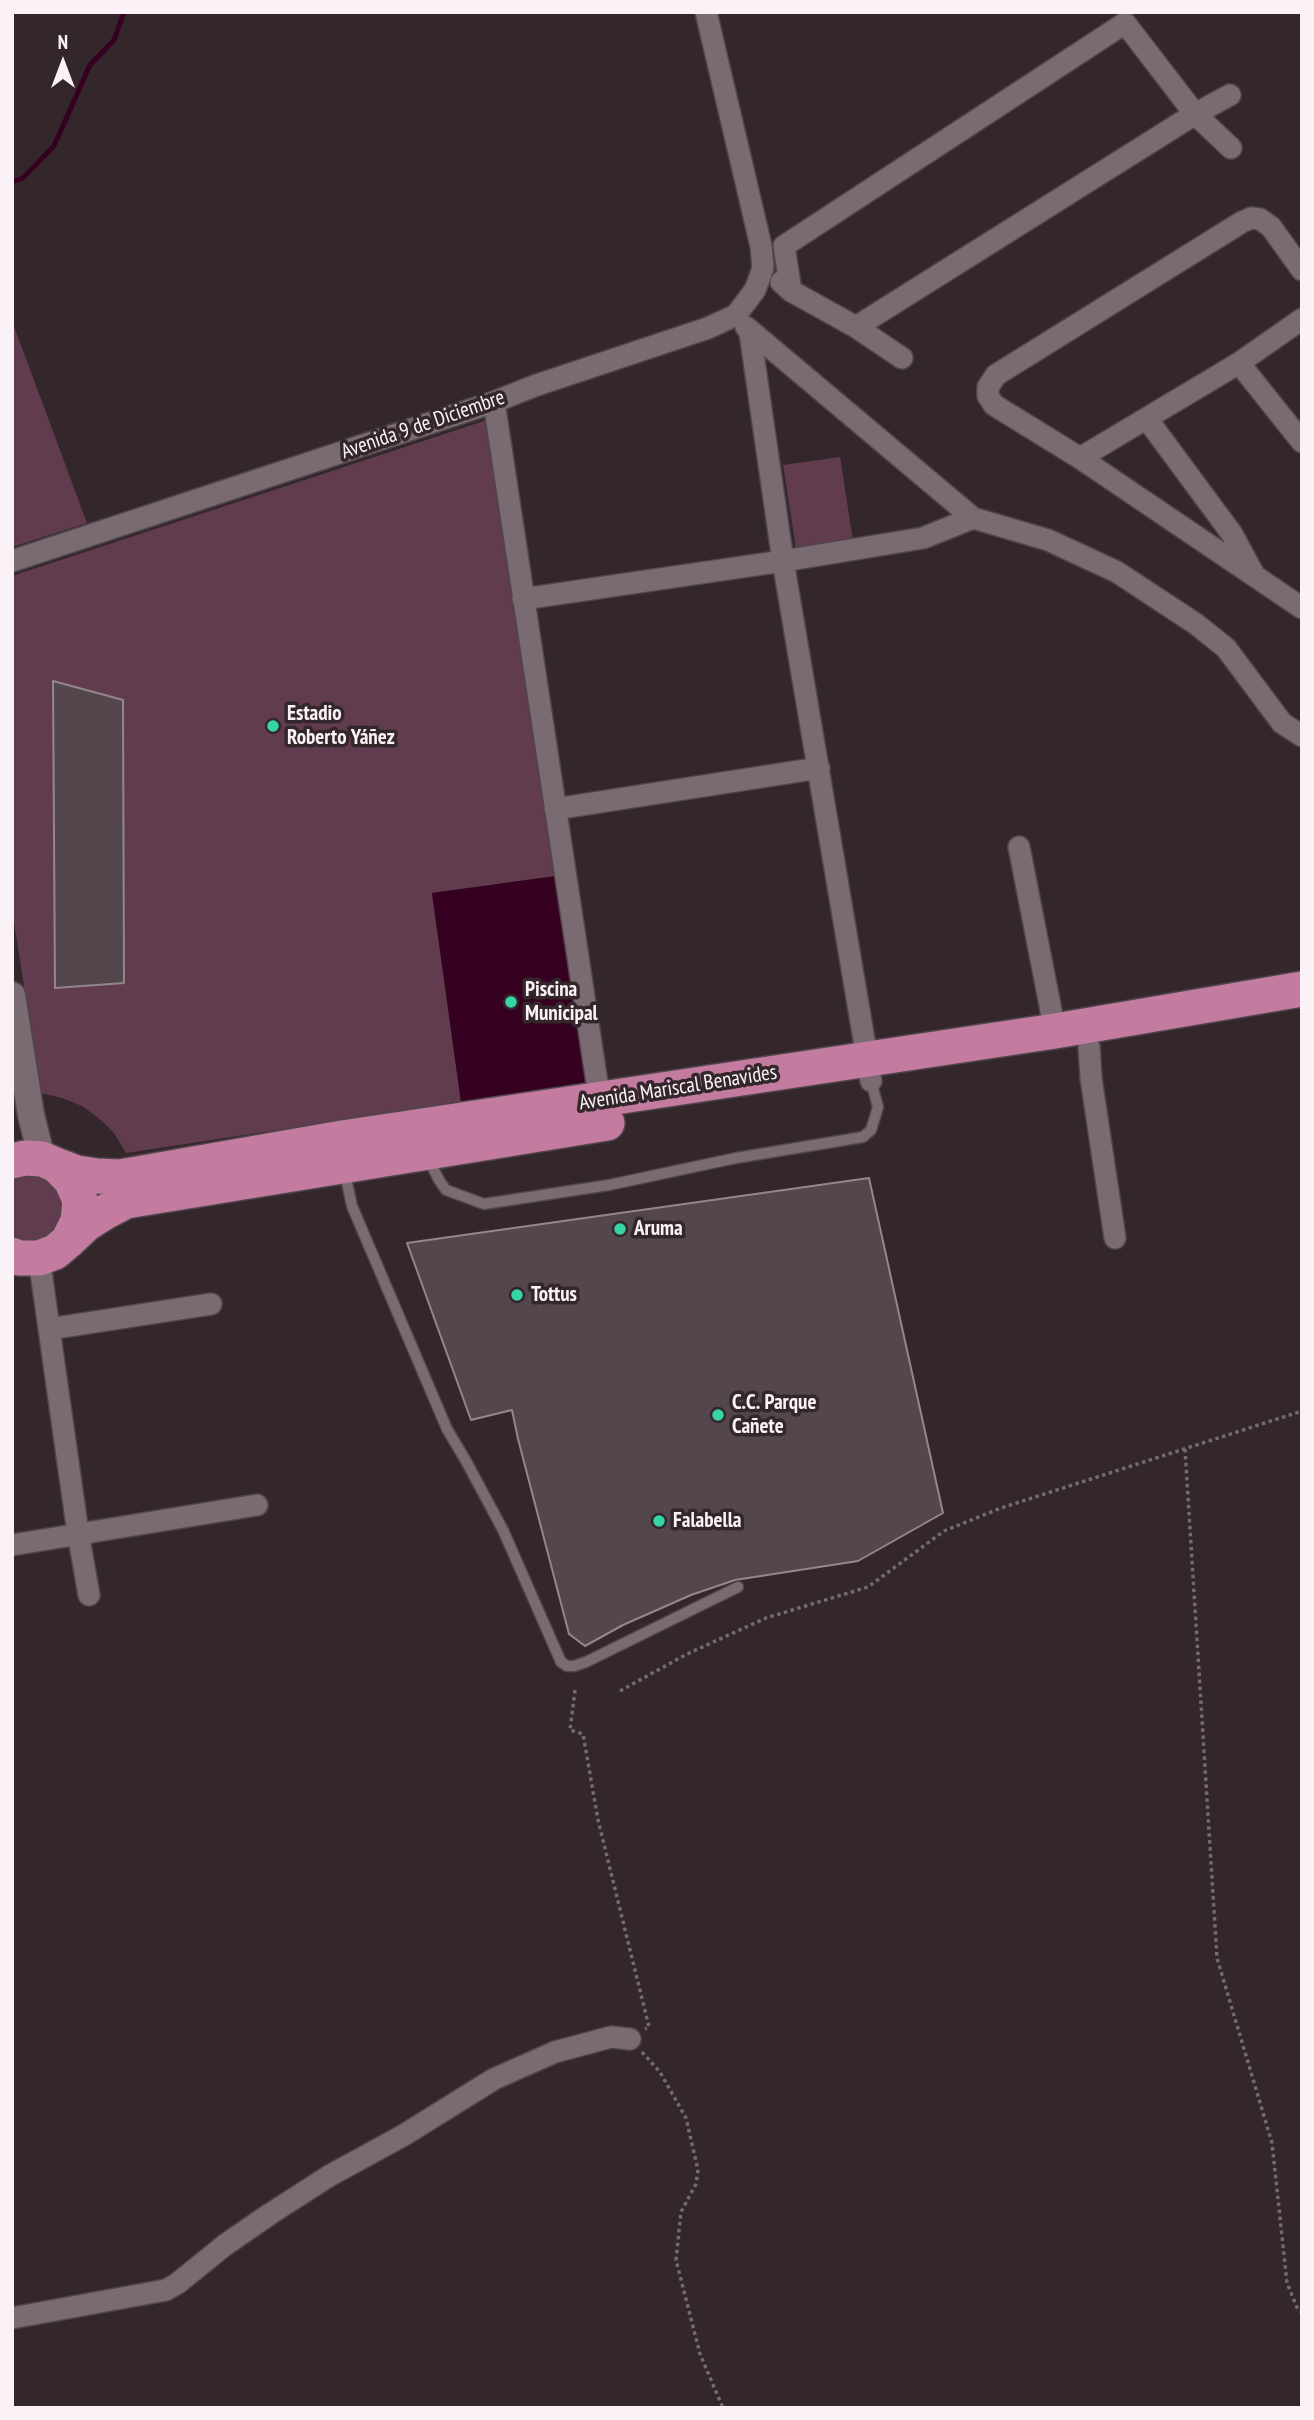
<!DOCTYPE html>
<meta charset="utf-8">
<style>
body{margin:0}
#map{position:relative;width:1314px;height:2420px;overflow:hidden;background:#33272c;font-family:"PT Sans Narrow",sans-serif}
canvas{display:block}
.frame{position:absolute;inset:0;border:14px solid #faf2f6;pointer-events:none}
.north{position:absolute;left:28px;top:28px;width:70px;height:70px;-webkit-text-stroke:5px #33272c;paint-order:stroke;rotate:0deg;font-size:19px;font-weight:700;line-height:28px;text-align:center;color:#faf2f6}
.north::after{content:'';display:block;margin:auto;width:24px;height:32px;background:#faf2f6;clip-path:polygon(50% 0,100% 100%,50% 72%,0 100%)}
</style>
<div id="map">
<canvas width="1314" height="2420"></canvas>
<div class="frame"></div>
<div class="north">N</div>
</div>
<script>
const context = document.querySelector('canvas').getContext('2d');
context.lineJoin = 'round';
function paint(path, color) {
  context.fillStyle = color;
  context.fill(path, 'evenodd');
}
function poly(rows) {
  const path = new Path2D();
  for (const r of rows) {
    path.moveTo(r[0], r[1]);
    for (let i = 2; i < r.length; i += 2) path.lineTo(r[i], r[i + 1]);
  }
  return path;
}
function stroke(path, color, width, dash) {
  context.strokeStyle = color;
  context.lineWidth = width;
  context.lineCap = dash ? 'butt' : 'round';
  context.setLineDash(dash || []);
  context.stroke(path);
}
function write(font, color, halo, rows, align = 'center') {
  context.font = font + ' "PT Sans Narrow",sans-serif';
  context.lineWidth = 7;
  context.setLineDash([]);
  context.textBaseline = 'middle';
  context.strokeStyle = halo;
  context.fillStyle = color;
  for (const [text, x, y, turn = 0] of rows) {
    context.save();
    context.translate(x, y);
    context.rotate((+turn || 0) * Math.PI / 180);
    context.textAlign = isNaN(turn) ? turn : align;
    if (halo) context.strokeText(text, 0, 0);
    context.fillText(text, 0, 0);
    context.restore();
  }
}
const green = poly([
 [12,321,87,523,12,547],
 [487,420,556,876,432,893,461,1102,126,1153,114,1133,101,1120,82,1106,62,1098,41,1093,12,910,12,576],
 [840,457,854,547,797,555,783,465],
 [22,1170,57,1180,68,1214,47,1243,12,1242,12,1173]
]);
const water = poly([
 [556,876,587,1084,461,1102,432,893]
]);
const stream = poly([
 [12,182,23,178,54,146,90,65,114,40,124,12]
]);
const building = poly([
 [53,681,123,700,124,983,55,988,53,681],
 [869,1178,943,1513,858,1561,735,1580,691,1595,623,1625,585,1646,569,1634,518,1439,512,1410,471,1420,407,1243,869,1178]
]);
const path = poly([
 [1185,1449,1217,1958,1272,2143,1287,2283,1298,2310,1302,2312],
 [575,1690,570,1730,583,1734,598,1820,649,2027,645,2029],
 [620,1691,687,1654,766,1618,868,1587,944,1531,1001,1508,1302,1411],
 [642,2052,660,2072,686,2118,698,2170,696,2184,681,2212,676,2260,700,2354,723,2408]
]);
const service = poly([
 [427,1156,439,1180,446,1190,484,1204,609,1185,736,1158,863,1137,871,1130,878,1107,871,1081],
 [344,1169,352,1206,447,1429,466,1461,503,1530,561,1662,567,1666,574,1666,586,1662,738,1587]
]);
const minor = poly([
 [1302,270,1271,227,1260,219,1251,218,1242,222,996,375,988,387,988,396,994,405,1080,458,1302,608],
 [781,282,791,291,856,327,902,358],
 [791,291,784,246,1125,23,1195,114,1231,148],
 [746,327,973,518,1048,540,1117,572,1196,624,1226,648,1282,723,1302,736],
 [856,327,1195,114,1230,95],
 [750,333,783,561,871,1081],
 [1239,363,1302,442],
 [494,402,601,1109],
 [1147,419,1232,534,1253,573],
 [1080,458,1239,363,1302,319],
 [12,561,494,402,534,386,708,328,736,315,755,290,763,268,761,246,706,12],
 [523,599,783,561,923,538,973,518],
 [555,809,819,768],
 [1019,847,1055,1031],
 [1089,1046,1091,1078,1115,1238],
 [39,1258,78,1533,89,1595],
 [49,1329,211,1304],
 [12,1545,257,1505],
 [12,2318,166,2290,178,2283,225,2245,270,2214,329,2176,404,2135,494,2079,555,2052,611,2037,630,2039]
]);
const tertiary = poly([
 [12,995,31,1115,42,1159]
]);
const trunk = poly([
 [12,1161,25,1158,42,1159,56,1165,71,1180,80,1200,78,1221,68,1241,55,1252,39,1258,19,1258,12,1255],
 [56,1165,77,1173,97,1176,120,1177,342,1138,1055,1031,1302,989],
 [68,1241,86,1224,105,1212,126,1201,607,1123]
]);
const markers = [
 [273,726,7,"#37d4a6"],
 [511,1002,7,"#37d4a6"],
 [620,1229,7,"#37d4a6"],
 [517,1295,7,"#37d4a6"],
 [718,1415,7,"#37d4a6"],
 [659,1521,7,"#37d4a6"]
];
const streetNames = [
 ["Avenida 9 de Diciembre",423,425,-19],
 ["Avenida Mariscal Benavides",678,1088,-9]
];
const poiNames = [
 ["Estadio",287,714],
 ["Roberto Yáñez",287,738],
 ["Piscina",525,990],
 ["Municipal",525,1014],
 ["Aruma",634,1229],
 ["Tottus",531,1295],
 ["C.C. Parque",732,1403],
 ["Cañete",732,1427],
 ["Falabella",673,1521]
];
paint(green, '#613c4f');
paint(water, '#360021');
stroke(stream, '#360021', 5);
paint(building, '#54464d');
stroke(building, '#95868c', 2);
stroke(service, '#50454b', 13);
stroke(minor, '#50454b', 24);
stroke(tertiary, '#50454b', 29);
stroke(trunk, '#50454b', 38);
stroke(path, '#756a6f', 3.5, [3.5, 3.5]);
stroke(service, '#796b71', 10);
stroke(minor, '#796b71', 21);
stroke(tertiary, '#796b71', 26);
stroke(trunk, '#c47ba0', 35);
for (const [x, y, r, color] of markers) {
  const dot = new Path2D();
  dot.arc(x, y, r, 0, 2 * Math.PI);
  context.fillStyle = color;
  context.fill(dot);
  stroke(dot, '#33272c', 2.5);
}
write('21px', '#faf2f6', '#33272c', streetNames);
write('bold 21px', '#faf2f6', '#33272c', poiNames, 'left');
</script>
